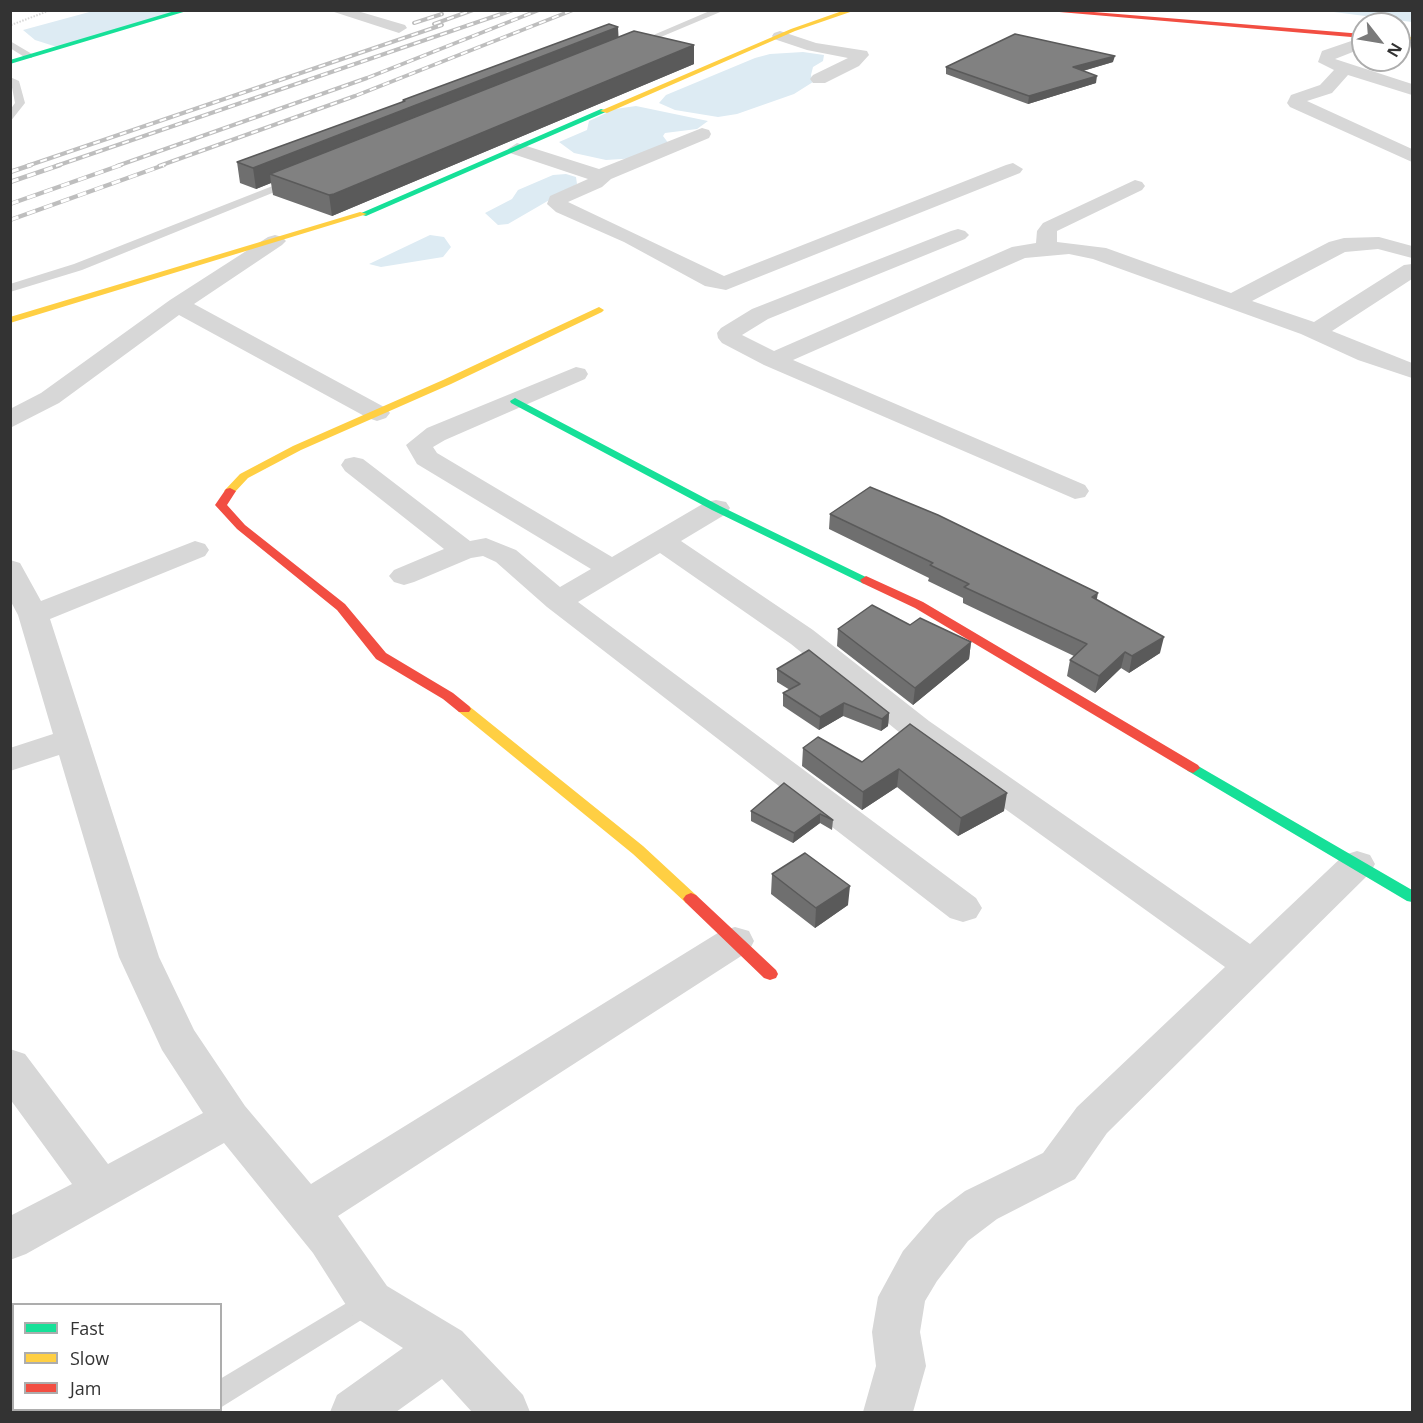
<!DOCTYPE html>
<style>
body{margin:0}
#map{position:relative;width:1423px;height:1423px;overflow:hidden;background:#fff;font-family:"Open Sans",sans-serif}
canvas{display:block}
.frame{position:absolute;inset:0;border:12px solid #333;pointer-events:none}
.legend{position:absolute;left:12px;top:1303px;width:210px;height:108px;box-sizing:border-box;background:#fff;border:2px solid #adadad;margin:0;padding:8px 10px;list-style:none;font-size:18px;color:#333}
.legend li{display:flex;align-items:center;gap:12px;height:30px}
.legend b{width:30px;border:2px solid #adadad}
.north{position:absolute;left:1351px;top:12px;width:60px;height:60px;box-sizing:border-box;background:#fff;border:2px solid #adadad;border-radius:50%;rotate:121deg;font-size:16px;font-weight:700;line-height:24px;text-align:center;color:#333}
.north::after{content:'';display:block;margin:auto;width:21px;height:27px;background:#7a7a7a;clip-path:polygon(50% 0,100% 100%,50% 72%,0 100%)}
</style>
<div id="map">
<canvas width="1423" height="1423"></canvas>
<div class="frame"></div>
<ul class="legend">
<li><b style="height:8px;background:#16e098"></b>Fast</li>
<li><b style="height:8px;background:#ffcf43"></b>Slow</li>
<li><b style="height:8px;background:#f24e42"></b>Jam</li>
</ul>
<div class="north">N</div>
</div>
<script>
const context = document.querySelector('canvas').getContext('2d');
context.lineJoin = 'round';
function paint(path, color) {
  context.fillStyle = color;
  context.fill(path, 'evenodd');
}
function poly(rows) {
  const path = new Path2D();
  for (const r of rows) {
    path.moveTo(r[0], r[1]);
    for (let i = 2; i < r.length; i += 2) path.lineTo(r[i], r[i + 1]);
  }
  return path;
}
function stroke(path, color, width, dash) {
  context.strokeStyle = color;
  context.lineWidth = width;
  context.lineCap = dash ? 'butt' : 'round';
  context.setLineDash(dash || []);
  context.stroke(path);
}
const water = poly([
 [1401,10,1412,12,1412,22,1326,11],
 [93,11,183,11,57,47,35,40,23,30],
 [803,52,824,55,823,61,813,67,811,75,813,82,794,94,737,114,718,117,675,110,659,103,666,95,755,58,770,54],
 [636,106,708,121,697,129,665,133,663,136,669,144,638,158,606,160,574,153,559,142,587,130,589,121,615,109],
 [566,174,576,177,577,184,508,224,498,225,485,213,512,199,518,190,553,175],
 [430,235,444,237,451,247,443,257,381,267,369,264]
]);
const path = poly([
 [11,25,51,10]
]);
const lane = poly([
 [712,10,725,10,637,47,630,45,712,10],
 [10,41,32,54,32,58,26,58,10,48,10,41],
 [10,77,19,81,25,103,10,122,10,110,15,103,10,77],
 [293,178,298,181,297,183,82,270,10,292,10,284,74,264,293,178],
 [370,1289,379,1293,383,1301,379,1309,220,1408,220,1379,370,1289],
 [181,1410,212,1410,211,1412,180,1412,181,1410]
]);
const street = poly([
 [328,10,354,10,405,25,407,28,399,33,328,10],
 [780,31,816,43,867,51,869,55,859,66,825,83,813,83,810,79,813,75,848,58,807,50,774,39,772,36,774,33,780,31],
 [1363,37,1363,48,1335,59,1412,84,1412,95,1348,75,1332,93,1307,101,1412,149,1412,162,1290,107,1287,103,1291,95,1320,85,1334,70,1318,62,1322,51,1363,37],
 [702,128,709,130,711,134,709,138,611,179,602,187,568,202,724,276,1006,165,1013,163,1023,169,1020,173,726,290,705,286,624,242,556,212,547,204,550,196,588,179,510,153,508,149,517,143,599,169,702,128],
 [1135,180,1142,182,1145,186,1142,190,1057,231,1057,242,1106,248,1231,293,1329,242,1344,238,1379,237,1412,246,1412,258,1378,249,1345,252,1252,301,1314,322,1404,265,1412,264,1412,279,1332,331,1412,363,1412,378,1358,360,1301,334,1093,259,1069,254,1025,258,793,360,1085,485,1089,491,1085,497,1075,499,764,365,722,343,718,338,717,333,721,328,752,309,951,231,958,229,965,231,969,235,965,239,768,319,742,335,774,351,1012,247,1036,243,1037,231,1043,223,1135,180],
 [275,235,282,237,286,241,282,245,194,304,386,408,390,413,386,418,377,421,368,418,179,315,59,403,10,428,10,409,41,393,170,300,268,237,275,235],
 [576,367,585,369,588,374,585,379,445,440,433,447,437,453,612,557,706,502,716,500,726,502,730,508,726,514,681,541,813,630,929,721,1250,944,1344,855,1357,851,1370,855,1375,864,1370,873,1107,1133,1075,1179,997,1219,968,1241,937,1281,925,1301,920,1332,926,1366,913,1412,863,1412,876,1366,872,1332,878,1297,903,1251,936,1213,965,1191,1043,1153,1077,1107,1225,967,905,737,791,644,660,553,578,602,976,898,982,908,976,918,963,922,950,918,547,607,496,562,483,556,471,558,414,582,404,585,394,582,389,576,394,570,444,549,345,471,341,465,345,459,354,457,363,459,470,541,486,538,516,550,560,587,591,569,417,464,406,445,427,428,576,367],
 [195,541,205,544,209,550,205,556,50,619,159,957,194,1030,245,1106,311,1184,721,931,735,927,749,931,754,941,749,951,338,1216,387,1286,462,1331,523,1395,530,1412,472,1412,442,1379,396,1412,330,1412,337,1395,403,1348,353,1316,313,1253,224,1143,26,1254,10,1260,10,1216,72,1184,10,1099,10,1049,25,1054,108,1164,203,1113,162,1050,119,957,59,755,10,771,10,748,53,734,18,615,10,600,10,560,20,563,41,601,195,541]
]);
const fast = poly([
 [178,10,190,10,10,64,10,60,178,10],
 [601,109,608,111,366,216,359,214,601,109],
 [515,398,720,506,872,580,866,584,862,583,712,510,511,403,510,401,515,398],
 [1193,763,1412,890,1412,902,1407,901,1188,771,1186,768,1188,765,1193,763]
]);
const slow = poly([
 [845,10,856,10,795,31,607,113,600,111,791,29,845,10],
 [1399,36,1412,37,1412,41,1399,40,1399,36],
 [360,212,367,214,10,323,10,317,360,212],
 [599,307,604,310,602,312,451,384,301,450,248,478,234,493,226,493,224,491,240,474,293,446,443,380,599,307],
 [464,705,469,706,643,846,696,895,699,899,696,903,686,903,633,854,459,712,457,709,459,706,464,705]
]);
const jam = poly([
 [1036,10,1069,10,1363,34,1363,38,1036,10],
 [230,488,236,491,227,505,245,525,345,604,386,653,453,693,469,706,471,709,469,712,459,712,443,699,376,659,337,610,237,529,215,505,226,489,230,488],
 [866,576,923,602,1198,765,1200,768,1193,773,1188,771,915,608,862,583,860,580,866,576],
 [691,893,696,895,776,970,778,974,776,978,770,980,764,978,686,903,683,899,686,895,691,893]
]);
const railFar1 = poly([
 [414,23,442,14],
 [434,24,473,10],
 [27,166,442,25],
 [56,166,513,10],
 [117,166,367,78,539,10],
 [159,166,355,96,573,10]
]);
const rail = poly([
 [10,172,31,165],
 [10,182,60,165],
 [10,204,121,165],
 [10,220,164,165]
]);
const wall = poly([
 [618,37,694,45,694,64,332,216,273,195,271,183,256,189,240,183,237,162,403,102,403,100],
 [1113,62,1083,71,1096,83,1028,104,946,74,946,67],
 [830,514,1096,600,1160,653,1129,673,1121,668,1095,693,1067,676,1070,660,1074,656,963,603,963,598,928,581,929,578,829,529],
 [910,625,971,642,969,659,913,705,837,646,838,629],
 [777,669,889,713,888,726,881,731,843,716,819,730,783,706,783,693,790,690,777,682],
 [910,724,1004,811,958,836,897,787,862,810,802,766,803,748,862,762],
 [784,783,833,820,832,830,820,823,793,843,751,821,751,811],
 [772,874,848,905,815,928,771,894]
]);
const shadedWall = poly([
 [618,27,619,45,270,174,271,183,256,189,253,168],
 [694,45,694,64,332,216,329,195],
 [1115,56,1113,62,1072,74,1073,67],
 [1097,76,1096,83,1028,104,1029,96],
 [1098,593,1095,609,1092,597],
 [1164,637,1160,653,1129,673,1132,656],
 [971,642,969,659,913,705,915,688],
 [1125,652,1121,668,1095,693,1099,676],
 [844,703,843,716,819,730,820,717],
 [889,713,888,726,881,731,882,719],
 [899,769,897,787,862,810,863,792],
 [1007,793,1004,811,958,836,961,818],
 [820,814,820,823,793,843,794,833],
 [850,886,848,905,815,928,816,908]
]);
const building = poly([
 [609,24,618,27,253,168,237,162,405,101,403,100,609,24],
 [634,31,694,45,334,194,329,195,270,174,634,31],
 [1015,34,1115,56,1073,67,1097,76,1029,96,946,67,1015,34],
 [870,487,938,515,1098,593,1092,597,1164,637,1132,656,1125,652,1099,676,1070,660,1087,644,964,587,969,584,930,565,933,563,830,514,870,487],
 [872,605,910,625,920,618,971,642,915,688,838,629,872,605],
 [809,650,889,713,882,719,844,703,820,717,783,693,800,684,777,669,809,650],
 [910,724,1007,793,961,818,899,769,863,792,803,748,818,737,862,762,910,724],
 [784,783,833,820,820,814,794,833,751,811,784,783],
 [805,853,850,886,816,908,772,874,805,853]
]);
paint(water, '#ddebf3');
stroke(path, '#d6d6d6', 2, [1.5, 1.5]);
paint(lane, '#d7d7d7');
paint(street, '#d7d7d7');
paint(fast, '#16e098');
paint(slow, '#ffcf43');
paint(jam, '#f24e42');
stroke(railFar1, '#bebebe', 4);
stroke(rail, '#bebebe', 4.5);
stroke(railFar1, '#fff', 2, [7]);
stroke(rail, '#fff', 3, [9]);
paint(wall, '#6f6f6f');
paint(shadedWall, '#5a5a5a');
paint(building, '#818181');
stroke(building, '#5a5a5a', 1.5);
</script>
